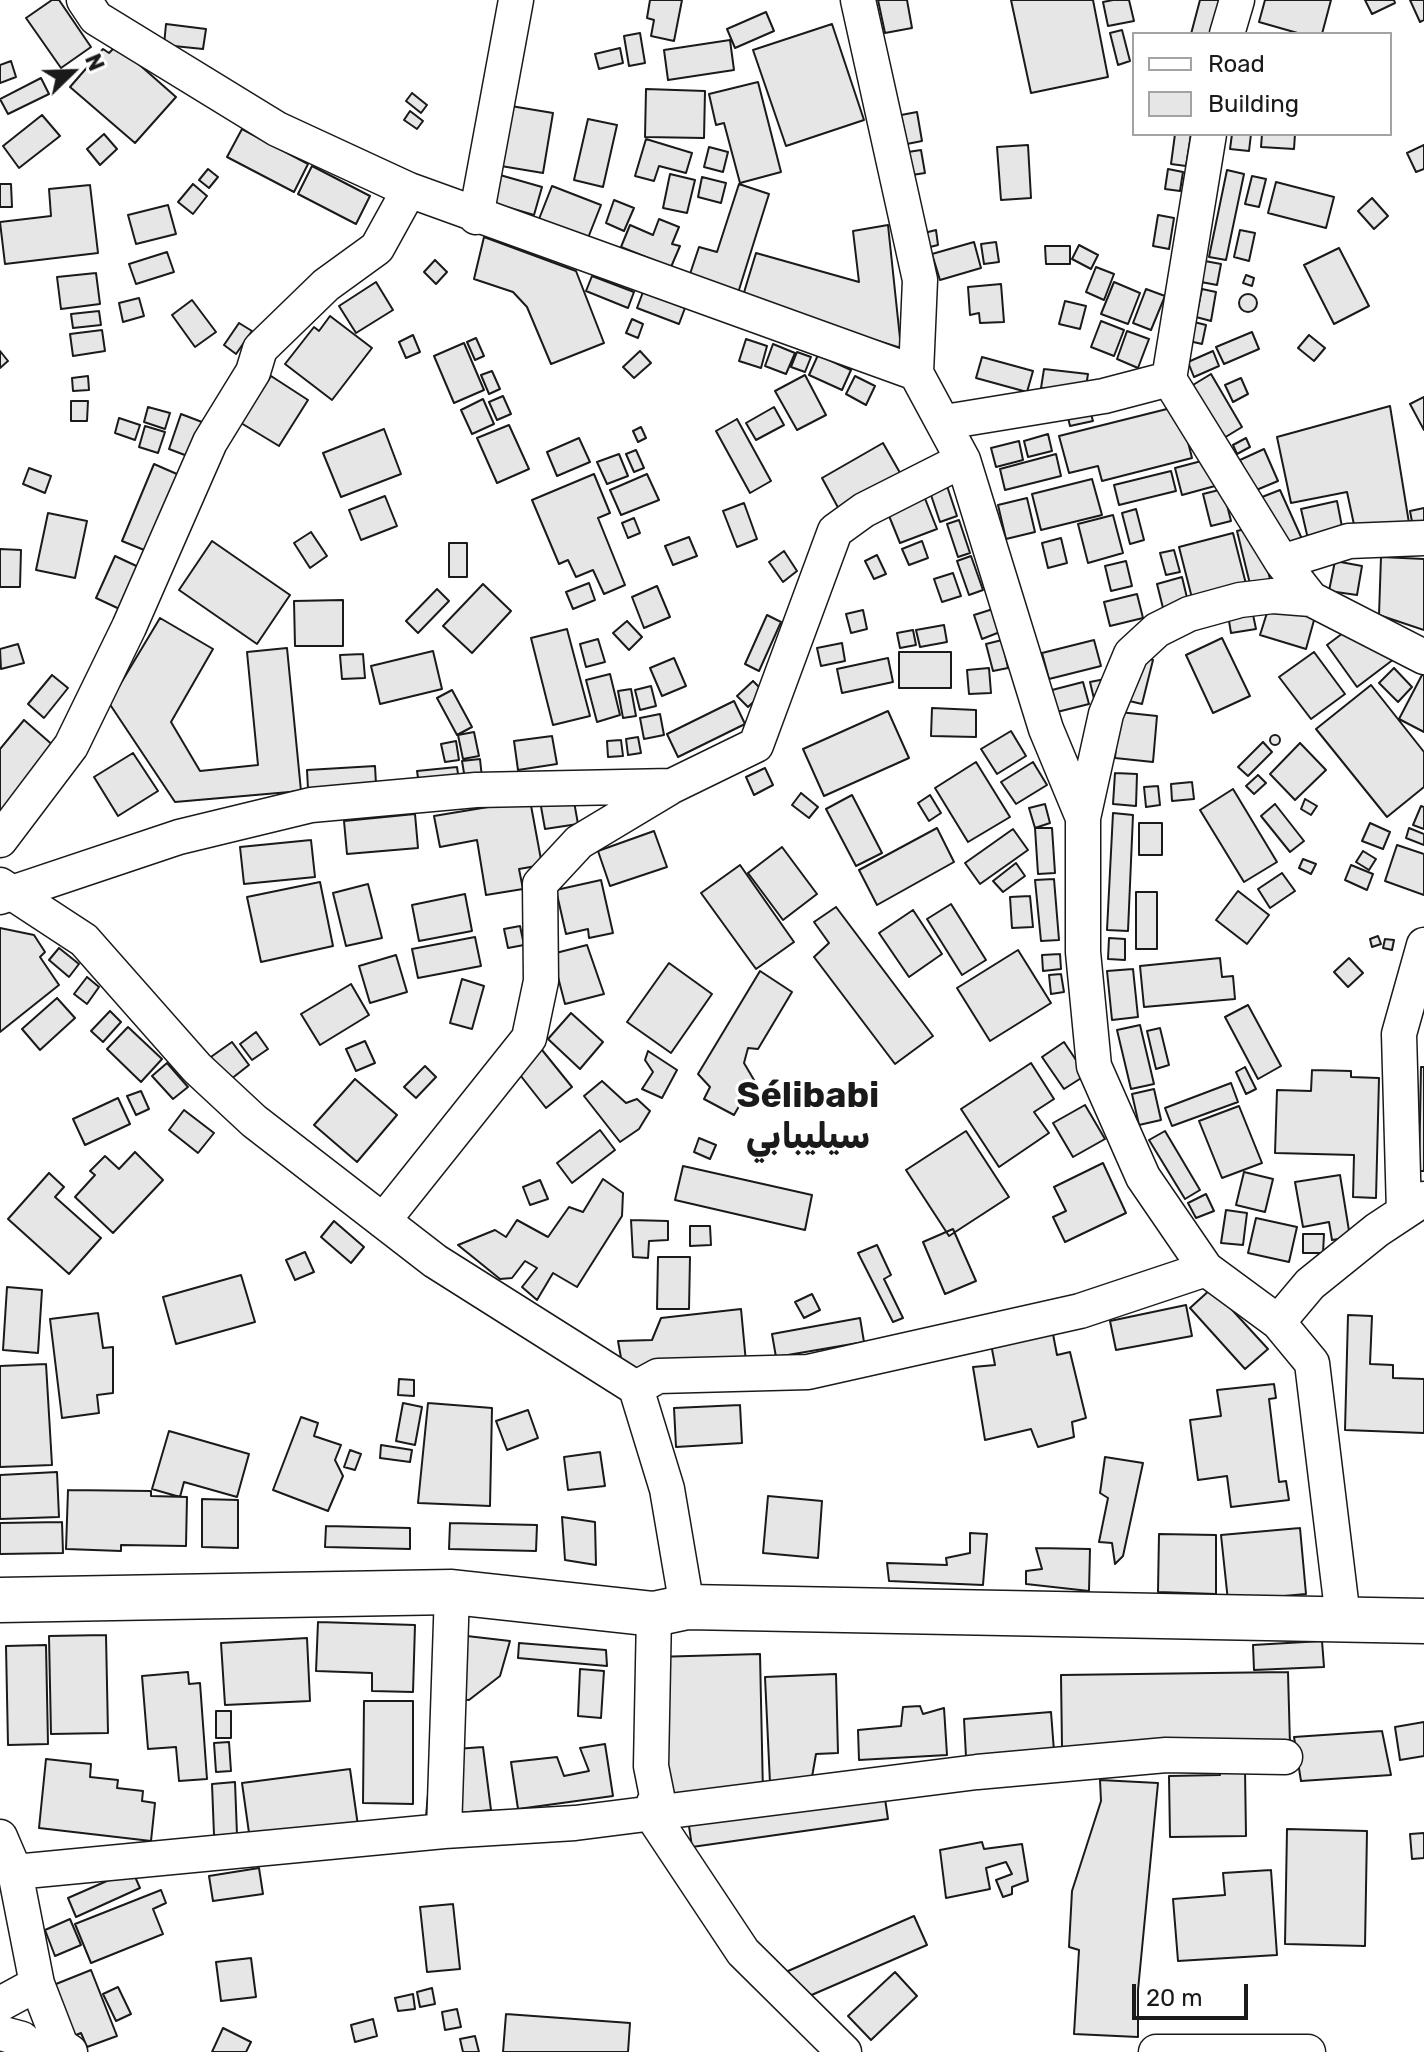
<!DOCTYPE html>
<meta charset="utf-8">
<style>
body{margin:0}
#map{position:relative;width:1424px;height:2052px;overflow:hidden;background:#fff;font-family:Rubik,sans-serif}
canvas{display:block}
.legend{position:absolute;left:1132px;top:32px;width:260px;height:104px;box-sizing:border-box;background:#fff;border:2px solid #a3a3a3;margin:0;padding:10px 14px;list-style:none;font-size:24px;color:#1a1a1a}
.legend li{display:flex;align-items:center;gap:16px;height:40px}
.legend b{width:40px;border:2px solid #a3a3a3}
.north{position:absolute;left:32px;top:32px;width:80px;height:80px;-webkit-text-stroke:6px #fff;paint-order:stroke;rotate:67deg;font-size:22px;font-weight:700;line-height:32px;text-align:center;color:#1a1a1a}
.north::after{content:'';display:block;margin:auto;width:28px;height:36px;background:#1a1a1a;clip-path:polygon(50% 0,100% 100%,50% 72%,0 100%)}
.scale{position:absolute;left:1132px;top:1984px;width:116px;height:36px;box-sizing:border-box;border:4px solid #1a1a1a;border-top:0;padding-left:10px;font-size:24px;line-height:28px;white-space:nowrap;color:#1a1a1a;-webkit-text-stroke:6px #fff;paint-order:stroke}
</style>
<div id="map">
<canvas width="1424" height="2052"></canvas>
<ul class="legend">
<li><b style="height:10px;background:#fff"></b>Road</li>
<li><b style="height:22px;background:#e6e6e6"></b>Building</li>
</ul>
<div class="north">N</div>
<div class="scale">20 m</div>
</div>
<script>
const context = document.querySelector('canvas').getContext('2d');
context.lineJoin = 'round';
function paint(path, color) {
  context.fillStyle = color;
  context.fill(path, 'evenodd');
}
function poly(rows) {
  const path = new Path2D();
  for (const r of rows) {
    if (r.length === 3) {
      path.moveTo(r[0] + r[2], r[1]);
      path.arc(r[0], r[1], r[2], 0, 2 * Math.PI);
      continue;
    }
    path.moveTo(r[0], r[1]);
    for (let i = 2; i < r.length; i += 2) path.lineTo(r[i], r[i + 1]);
  }
  return path;
}
function stroke(path, color, width, dash) {
  context.strokeStyle = color;
  context.lineWidth = width;
  context.lineCap = dash ? 'butt' : 'round';
  context.setLineDash(dash || []);
  context.stroke(path);
}
function write(font, color, halo, rows, align = 'center') {
  context.font = font + ' Rubik,Cairo,sans-serif';
  context.lineWidth = 6;
  context.setLineDash([]);
  context.textBaseline = 'middle';
  context.strokeStyle = halo;
  context.fillStyle = color;
  for (const [text, x, y, turn = 0] of rows) {
    context.save();
    context.translate(x, y);
    context.rotate((+turn || 0) * Math.PI / 180);
    context.textAlign = isNaN(turn) ? turn : align;
    if (halo) context.strokeText(text, 0, 0);
    context.fillText(text, 0, 0);
    context.restore();
  }
}
const building = poly([
 [52,0,59,0,91,47,61,68,26,18,52,0],
 [650,0,682,0,674,41,651,36,654,20,647,18,650,0],
 [878,0,907,0,912,28,885,33,878,0],
 [1011,0,1093,0,1108,77,1031,93,1011,0],
 [1113,0,1129,0,1134,21,1108,26,1103,2,1113,0],
 [1200,0,1224,0,1214,34,1191,34,1200,0],
 [1265,0,1331,0,1322,34,1301,34,1259,22,1265,0],
 [1365,0,1394,0,1395,3,1372,14,1365,0],
 [1410,0,1424,0,1424,20,1420,22,1410,0],
 [766,12,774,31,735,48,727,29,766,12],
 [166,24,206,29,203,49,164,45,166,24],
 [832,24,864,120,786,146,753,50,832,24],
 [1122,30,1130,61,1118,65,1110,33,1122,30],
 [640,33,645,63,629,66,624,36,640,33],
 [730,40,734,70,668,80,664,50,730,40],
 [117,45,176,97,135,143,70,87,103,49,109,53,117,45],
 [620,48,623,63,599,69,595,54,620,48],
 [11,61,16,77,0,83,0,65,11,61],
 [41,78,49,94,8,114,0,99,41,78],
 [758,82,781,172,740,183,724,123,716,125,709,94,758,82],
 [646,89,705,91,704,138,645,137,646,89],
 [412,93,427,105,421,113,406,101,412,93],
 [511,106,553,113,543,173,501,166,511,106],
 [410,111,423,121,417,129,404,120,410,111],
 [917,112,922,141,907,144,901,115,917,112],
 [42,115,60,136,19,168,3,146,42,115],
 [588,119,617,125,603,187,574,180,588,119],
 [242,129,308,164,294,192,227,157,242,129],
 [104,134,117,149,100,165,87,149,104,134],
 [1175,134,1191,134,1186,166,1171,164,1175,134],
 [1232,134,1251,134,1249,151,1230,149,1232,134],
 [1262,134,1295,134,1294,149,1261,147,1262,134],
 [646,139,692,153,686,173,659,166,654,181,635,176,646,139],
 [1028,145,1031,198,1001,200,997,147,1028,145],
 [1424,145,1424,169,1416,172,1407,153,1424,145],
 [709,147,728,152,723,172,704,167,709,147],
 [921,150,925,173,912,175,908,152,921,150],
 [312,166,370,196,356,224,298,194,312,166],
 [208,169,218,177,209,188,199,180,208,169],
 [1168,169,1183,172,1180,191,1165,189,1168,169],
 [1227,170,1244,174,1226,260,1209,257,1227,170],
 [670,174,695,180,687,213,663,208,670,174],
 [500,175,542,187,534,215,493,203,500,175],
 [1252,176,1266,179,1259,207,1245,204,1252,176],
 [702,177,726,183,721,203,698,197,702,177],
 [1276,182,1334,197,1326,228,1268,213,1276,182],
 [0,184,11,184,12,207,0,207,0,184],
 [193,184,207,196,193,214,178,202,193,184],
 [739,184,769,194,738,293,689,277,699,247,717,252,739,184],
 [90,185,98,253,5,264,0,222,51,216,49,189,90,185],
 [552,186,601,205,588,238,539,219,552,186],
 [1372,198,1388,216,1374,229,1358,211,1372,198],
 [614,200,634,208,624,231,606,223,614,200],
 [168,205,176,234,136,244,128,215,168,205],
 [1158,215,1174,218,1169,249,1153,246,1158,215],
 [659,219,679,227,672,244,680,246,671,267,621,247,630,225,653,235,659,219],
 [888,225,901,348,742,299,756,253,859,282,853,231,888,225],
 [936,230,938,245,926,248,924,233,936,230],
 [1240,230,1255,233,1249,261,1234,257,1240,230],
 [484,237,576,271,604,343,551,364,527,307,513,292,474,279,484,237],
 [974,242,981,268,940,280,932,254,974,242],
 [996,242,999,262,984,264,981,244,996,242],
 [1079,245,1098,255,1091,269,1072,259,1079,245],
 [1045,246,1070,246,1070,264,1046,264,1045,246],
 [1339,248,1369,306,1334,324,1304,265,1339,248],
 [167,252,174,272,136,284,129,264,167,252],
 [435,260,447,272,436,284,424,272,435,260],
 [1205,261,1221,264,1217,285,1201,282,1205,261],
 [1096,267,1114,274,1104,300,1086,292,1096,267],
 [96,273,100,304,61,309,57,277,96,273],
 [1246,275,1254,278,1252,286,1243,283,1246,275],
 [592,276,634,292,628,308,586,291,592,276],
 [376,282,393,310,356,333,339,306,376,282],
 [1114,282,1140,293,1128,324,1101,314,1114,282],
 [1001,284,1004,322,980,323,979,313,970,315,968,287,1001,284],
 [1146,289,1165,296,1151,330,1133,323,1146,289],
 [1202,289,1216,292,1211,321,1196,317,1202,289],
 [643,292,685,308,679,324,637,308,643,292],
 [1248,303,9],
 [139,298,144,316,123,322,119,303,139,298],
 [192,300,216,332,195,347,172,315,192,300],
 [1065,301,1086,306,1080,329,1059,324,1065,301],
 [99,311,101,325,73,328,71,314,99,311],
 [330,316,372,348,332,400,285,364,314,327,319,331,330,316],
 [632,319,643,324,638,338,626,333,632,319],
 [1101,321,1124,330,1114,356,1091,347,1101,321],
 [1194,322,1206,325,1202,344,1189,341,1194,322],
 [239,323,252,331,236,354,224,345,239,323],
 [102,330,105,351,73,356,70,334,102,330],
 [1127,331,1149,339,1138,368,1117,359,1127,331],
 [1252,332,1259,349,1224,364,1216,347,1252,332],
 [413,335,420,352,406,358,399,342,413,335],
 [1309,335,1325,348,1314,361,1298,348,1309,335],
 [476,338,484,356,475,360,467,342,476,338],
 [746,339,767,346,761,368,739,361,746,339],
 [464,343,484,390,454,403,434,356,464,343],
 [773,344,795,353,786,374,765,366,773,344],
 [0,351,8,361,0,368,0,351],
 [640,351,651,363,634,378,623,367,640,351],
 [1213,351,1219,366,1194,377,1188,362,1213,351],
 [797,352,811,357,805,372,791,367,797,352],
 [818,355,851,370,842,390,809,375,818,355],
 [982,357,1033,371,1027,392,976,378,982,357],
 [1044,369,1088,374,1085,393,1041,388,1044,369],
 [492,371,500,389,489,394,481,375,492,371],
 [1211,374,1242,427,1219,441,1188,388,1211,374],
 [805,375,826,415,797,430,775,391,805,375],
 [88,376,89,390,73,391,72,378,88,376],
 [271,376,308,400,279,446,241,423,271,376],
 [855,376,875,386,866,405,846,394,855,376],
 [1241,378,1248,394,1233,402,1225,385,1241,378],
 [503,396,511,414,497,420,489,402,503,396],
 [1424,397,1424,430,1410,404,1424,397],
 [483,399,494,424,472,434,461,410,483,399],
 [71,401,88,401,87,421,71,421,71,401],
 [1088,404,1093,421,1070,426,1066,409,1088,404],
 [1179,406,1192,458,1102,481,1098,466,1069,473,1059,436,1179,406],
 [1390,406,1409,523,1356,534,1347,492,1291,503,1277,437,1390,406],
 [148,407,170,413,165,429,144,422,148,407],
 [774,407,784,425,756,440,746,423,774,407],
 [181,414,202,422,190,457,169,449,181,414],
 [119,418,140,425,135,440,115,433,119,418],
 [737,419,771,481,750,493,716,431,737,419],
 [509,425,529,469,497,483,477,438,509,425],
 [145,426,165,432,158,453,139,447,145,426],
 [641,427,646,438,638,442,633,431,641,427],
 [384,429,401,474,341,497,323,453,384,429],
 [1048,434,1052,451,1028,457,1024,441,1048,434],
 [579,438,590,462,557,476,547,452,579,438],
 [1246,438,1250,447,1237,454,1233,445,1246,438],
 [1019,441,1023,460,996,467,991,448,1019,441],
 [883,443,903,478,841,513,822,478,883,443],
 [1264,449,1278,481,1254,491,1240,460,1264,449],
 [636,450,644,468,634,472,626,454,636,450],
 [619,454,628,476,607,484,597,462,619,454],
 [1056,454,1061,476,1005,490,1000,469,1056,454],
 [1209,459,1215,486,1182,495,1175,468,1209,459],
 [154,464,186,478,154,554,122,541,154,464],
 [29,468,51,476,45,493,23,484,29,468],
 [1171,471,1176,491,1119,505,1114,485,1171,471],
 [594,474,610,513,598,518,625,585,604,594,593,570,576,577,568,560,559,564,532,500,594,474],
 [647,474,659,500,621,515,610,490,647,474],
 [1092,479,1102,515,1041,530,1032,494,1092,479],
 [947,486,957,516,940,522,930,492,947,486],
 [1223,489,1231,521,1211,526,1203,494,1223,489],
 [1280,490,1302,539,1284,547,1262,497,1280,490],
 [385,496,397,526,361,540,349,510,385,496],
 [924,496,937,529,900,543,887,511,924,496],
 [1027,498,1035,532,1006,539,998,505,1027,498],
 [1337,501,1343,532,1308,539,1301,509,1337,501],
 [744,503,757,539,737,547,723,511,744,503],
 [1424,508,1424,525,1413,527,1410,511,1424,508],
 [1136,509,1144,540,1130,544,1122,513,1136,509],
 [48,513,87,521,75,578,36,570,48,513],
 [1113,515,1123,553,1088,563,1078,524,1113,515],
 [634,518,640,533,628,538,622,523,634,518],
 [959,520,970,553,958,557,947,524,959,520],
 [1257,526,1270,579,1250,584,1237,531,1257,526],
 [311,532,327,556,310,568,294,543,311,532],
 [1233,533,1246,584,1192,598,1179,547,1233,533],
 [689,537,697,556,673,565,665,546,689,537],
 [1061,538,1067,563,1048,568,1042,543,1061,538],
 [212,541,290,595,257,644,179,590,212,541],
 [922,541,928,558,909,565,902,549,922,541],
 [449,543,467,543,467,577,449,577,449,543],
 [0,549,21,550,20,587,0,587,0,549],
 [1174,550,1180,572,1166,575,1160,553,1174,550],
 [784,551,797,571,783,582,769,562,784,551],
 [877,555,886,574,874,579,865,561,877,555],
 [115,556,145,570,126,612,96,598,115,556],
 [971,556,983,590,969,595,957,561,971,556],
 [1381,557,1424,559,1424,630,1379,615,1381,557],
 [1126,561,1132,586,1111,591,1105,566,1126,561],
 [1335,561,1362,566,1357,595,1329,591,1335,561],
 [953,573,961,596,942,602,934,579,953,573],
 [1182,577,1189,606,1164,612,1157,584,1182,577],
 [589,583,595,600,573,609,566,592,589,583],
 [483,584,511,611,472,653,443,626,483,584],
 [657,586,670,617,644,628,632,597,657,586],
 [437,589,449,601,418,633,406,621,437,589],
 [1137,594,1143,618,1110,626,1104,602,1137,594],
 [343,600,343,646,295,646,294,601,343,600],
 [1271,600,1316,613,1306,649,1260,635,1271,600],
 [1251,605,1256,629,1231,633,1227,609,1251,605],
 [993,609,1000,632,982,639,974,615,993,609],
 [863,610,867,629,851,633,846,614,863,610],
 [767,615,781,622,759,671,745,664,767,615],
 [160,618,213,649,171,722,200,771,258,765,247,652,287,648,301,791,175,802,109,703,160,618],
 [627,621,642,637,629,650,613,633,627,621],
 [944,625,947,642,920,647,916,630,944,625],
 [567,629,590,716,553,725,531,638,567,629],
 [913,630,916,645,900,648,897,633,913,630],
 [1343,633,1394,659,1357,687,1327,645,1343,633],
 [1222,638,1250,696,1213,713,1186,655,1222,638],
 [598,639,605,662,586,667,580,644,598,639],
 [1002,640,1008,668,993,671,986,644,1002,640],
 [1094,640,1101,666,1049,679,1042,653,1094,640],
 [842,643,845,661,821,666,817,648,842,643],
 [18,644,24,663,1,669,0,649,18,644],
 [433,651,442,689,380,704,371,666,433,651],
 [899,652,951,652,951,688,899,688,899,652],
 [1314,652,1345,694,1311,719,1279,677,1314,652],
 [363,654,365,678,342,679,340,655,363,654],
 [1137,656,1153,660,1142,704,1125,700,1137,656],
 [674,658,686,686,662,696,650,668,674,658],
 [888,658,893,682,842,693,837,669,888,658],
 [989,668,991,693,969,694,967,670,989,668],
 [1394,668,1412,687,1398,702,1379,683,1394,668],
 [1423,673,1424,673,1424,732,1399,719,1423,673],
 [610,674,620,715,597,722,586,680,610,674],
 [52,675,68,688,44,718,28,704,52,675],
 [1105,679,1095,703,1090,682,1105,679],
 [753,681,764,692,748,707,737,696,753,681],
 [1083,682,1089,704,1057,712,1052,690,1083,682],
 [1371,685,1424,752,1424,787,1387,817,1316,729,1371,685],
 [651,686,656,706,640,710,635,690,651,686],
 [631,689,636,716,623,718,618,691,631,689],
 [452,690,472,727,457,735,437,698,452,690],
 [734,701,745,724,678,757,667,734,734,701],
 [932,708,976,710,976,737,931,736,932,708],
 [888,711,909,758,824,796,803,749,888,711],
 [1119,712,1157,716,1153,762,1115,758,1119,712],
 [660,714,664,735,644,739,640,718,660,714],
 [24,720,55,747,0,813,0,749,24,720],
 [1011,731,1026,756,997,774,981,749,1011,731],
 [474,732,479,756,463,759,458,735,474,732],
 [1275,740,5],
 [552,736,557,764,518,770,514,741,552,736],
 [638,737,641,753,628,755,626,739,638,737],
 [621,740,623,756,608,757,607,741,621,740],
 [456,741,459,760,445,762,441,744,456,741],
 [1263,742,1272,752,1248,776,1238,767,1263,742],
 [1300,743,1326,770,1295,800,1270,774,1300,743],
 [133,753,158,791,118,816,94,777,133,753],
 [480,759,482,778,465,779,462,761,480,759],
 [976,762,1010,817,968,842,935,788,976,762],
 [1033,762,1047,785,1016,804,1001,782,1033,762],
 [375,766,376,784,308,789,307,770,375,766],
 [457,767,459,781,419,784,417,771,457,767],
 [765,768,773,785,754,795,746,777,765,768],
 [1115,773,1137,774,1136,806,1113,804,1115,773],
 [1258,775,1266,783,1254,794,1246,786,1258,775],
 [1192,782,1194,799,1172,801,1171,784,1192,782],
 [1158,786,1160,805,1146,807,1144,787,1158,786],
 [1233,789,1277,862,1244,882,1200,810,1233,789],
 [801,793,818,807,809,818,792,805,801,793],
 [852,795,882,853,856,866,826,809,852,795],
 [930,795,941,813,929,821,918,803,930,795],
 [573,796,578,824,545,829,540,801,573,796],
 [1305,799,1317,806,1311,815,1301,809,1305,799],
 [530,800,542,865,519,869,523,889,486,895,477,840,440,847,434,816,530,800],
 [1045,804,1050,823,1035,828,1029,808,1045,804],
 [1275,804,1304,841,1290,852,1261,816,1275,804],
 [1421,806,1424,807,1424,829,1413,825,1421,806],
 [1113,813,1133,815,1128,931,1107,930,1113,813],
 [415,814,418,848,347,854,344,821,415,814],
 [1139,823,1162,823,1162,855,1139,855,1139,823],
 [1370,823,1390,832,1383,849,1362,841,1370,823],
 [937,828,954,862,877,905,859,870,937,828],
 [1035,828,1052,828,1055,873,1038,874,1035,828],
 [1409,828,1424,834,1424,845,1406,838,1409,828],
 [1013,829,1028,850,980,884,965,863,1013,829],
 [654,831,667,867,610,886,598,851,654,831],
 [311,840,315,877,244,884,240,847,311,840],
 [1397,845,1424,854,1424,895,1385,881,1397,845],
 [782,847,817,894,783,920,748,873,782,847],
 [1363,851,1376,859,1369,870,1356,862,1363,851],
 [1303,859,1316,864,1311,874,1299,868,1303,859],
 [1016,863,1025,876,1003,892,993,881,1016,863],
 [740,865,794,942,756,969,701,893,740,865],
 [1351,865,1373,874,1367,890,1345,880,1351,865],
 [1282,873,1295,891,1270,908,1258,889,1282,873],
 [1054,879,1059,940,1041,941,1035,880,1054,879],
 [601,880,613,933,589,938,588,929,566,934,556,890,601,880],
 [320,882,333,946,261,962,247,897,320,882],
 [368,884,382,938,346,946,333,893,368,884],
 [1238,891,1269,915,1247,944,1216,920,1238,891],
 [1136,892,1157,892,1157,949,1136,949,1136,892],
 [465,894,472,931,419,941,412,905,465,894],
 [1030,896,1033,927,1012,928,1010,897,1030,896],
 [951,904,986,960,962,975,927,919,951,904],
 [836,907,933,1036,895,1064,814,957,829,943,814,922,836,907],
 [913,910,942,954,909,977,879,933,913,910],
 [520,926,524,945,508,948,504,929,520,926],
 [0,928,34,935,45,952,40,957,59,985,0,1032,0,928],
 [1378,936,1381,944,1372,947,1370,939,1378,936],
 [475,937,481,966,418,978,412,949,475,937],
 [1109,938,1125,939,1125,960,1108,959,1109,938],
 [1385,939,1394,940,1392,950,1383,948,1385,939],
 [587,945,604,994,565,1004,552,954,587,945],
 [59,948,79,964,69,977,49,960,59,948],
 [1018,950,1051,1003,990,1041,957,988,1018,950],
 [1060,954,1061,969,1043,971,1042,955,1060,954],
 [396,955,407,992,370,1003,359,966,396,955],
 [1220,958,1222,977,1233,976,1235,999,1144,1007,1140,966,1220,958],
 [1349,958,1363,973,1348,987,1334,972,1349,958],
 [669,963,712,994,671,1053,627,1022,669,963],
 [1133,969,1138,1017,1112,1020,1107,971,1133,969],
 [760,971,792,992,758,1049,748,1048,744,1063,754,1080,734,1115,704,1099,710,1087,698,1074,760,971],
 [1061,974,1064,992,1051,994,1049,975,1061,974],
 [87,977,99,987,87,1004,74,994,87,977],
 [462,979,484,986,472,1029,450,1023,462,979],
 [351,984,369,1015,320,1045,301,1014,351,984],
 [57,998,75,1018,40,1050,22,1029,57,998],
 [1248,1005,1281,1066,1258,1079,1225,1017,1248,1005],
 [110,1011,121,1022,103,1042,91,1031,110,1011],
 [571,1013,603,1042,580,1069,548,1039,571,1013],
 [1140,1025,1154,1084,1131,1089,1117,1030,1140,1025],
 [128,1027,162,1059,141,1082,107,1049,128,1027],
 [1160,1028,1169,1065,1156,1069,1147,1031,1160,1028],
 [256,1032,268,1049,252,1060,240,1044,256,1032],
 [365,1041,375,1063,356,1071,346,1049,365,1041],
 [232,1042,249,1065,226,1083,208,1059,232,1042],
 [1064,1042,1086,1075,1064,1089,1042,1057,1064,1042],
 [538,1045,572,1087,546,1108,513,1066,538,1045],
 [648,1051,677,1070,662,1098,642,1089,653,1072,645,1060,648,1051],
 [167,1063,188,1087,173,1099,152,1076,167,1063],
 [1031,1063,1054,1099,1034,1112,1049,1133,999,1167,961,1109,1031,1063],
 [425,1066,436,1077,416,1098,404,1087,425,1066],
 [1245,1067,1256,1089,1246,1094,1236,1072,1245,1067],
 [1421,1067,1424,1067,1424,1171,1419,1171,1421,1067],
 [1312,1070,1351,1071,1351,1077,1379,1078,1376,1198,1353,1197,1354,1155,1275,1153,1277,1090,1311,1091,1312,1070],
 [355,1079,397,1115,357,1162,314,1125,355,1079],
 [602,1081,626,1103,637,1099,650,1111,639,1129,620,1142,584,1096,602,1081],
 [1231,1083,1238,1102,1172,1126,1165,1108,1231,1083],
 [1154,1089,1161,1120,1139,1125,1132,1094,1154,1089],
 [141,1091,149,1109,136,1115,127,1096,141,1091],
 [118,1098,130,1124,85,1145,73,1119,118,1098],
 [1085,1105,1105,1139,1073,1157,1053,1123,1085,1105],
 [1239,1106,1262,1163,1222,1178,1199,1121,1239,1106],
 [184,1110,214,1133,198,1153,169,1130,184,1110],
 [600,1130,615,1150,572,1183,557,1163,600,1130],
 [966,1131,1009,1197,949,1236,906,1170,966,1131],
 [1165,1131,1200,1190,1185,1199,1149,1140,1165,1131],
 [699,1138,716,1145,710,1159,694,1152,699,1138],
 [135,1152,163,1180,113,1233,75,1197,95,1175,90,1171,105,1156,119,1169,135,1152],
 [1103,1163,1126,1213,1065,1242,1053,1217,1066,1211,1054,1187,1103,1163],
 [683,1166,812,1195,805,1230,675,1200,683,1166],
 [1244,1172,1273,1179,1265,1212,1236,1205,1244,1172],
 [49,1173,64,1187,55,1197,101,1238,69,1274,8,1219,49,1173],
 [1340,1175,1350,1237,1332,1240,1329,1222,1303,1227,1295,1182,1340,1175],
 [603,1179,623,1193,622,1216,577,1287,553,1273,537,1300,522,1287,537,1268,525,1261,512,1278,500,1279,458,1245,495,1230,506,1237,517,1220,548,1237,569,1207,583,1212,603,1179],
 [540,1180,548,1199,530,1205,523,1187,540,1180],
 [1206,1194,1214,1211,1196,1218,1188,1203,1206,1194],
 [1226,1210,1247,1213,1243,1245,1221,1243,1226,1210],
 [1256,1218,1297,1227,1289,1262,1248,1253,1256,1218],
 [631,1220,668,1221,668,1240,649,1241,648,1258,633,1257,631,1220],
 [334,1221,364,1247,351,1263,321,1237,334,1221],
 [690,1226,710,1226,711,1245,690,1246,690,1226],
 [953,1229,976,1281,945,1294,923,1242,953,1229],
 [1303,1234,1324,1234,1323,1253,1303,1253,1303,1234],
 [877,1245,891,1275,884,1279,903,1318,893,1322,858,1253,877,1245],
 [305,1252,314,1272,295,1280,286,1260,305,1252],
 [658,1257,690,1257,689,1309,657,1309,658,1257],
 [241,1275,255,1322,176,1344,163,1297,241,1275],
 [7,1287,42,1290,38,1353,3,1350,7,1287],
 [1212,1288,1268,1349,1245,1369,1190,1308,1212,1288],
 [812,1294,820,1310,804,1318,795,1302,812,1294],
 [1186,1305,1192,1336,1116,1350,1110,1321,1186,1305],
 [741,1309,747,1373,623,1369,618,1341,652,1340,661,1318,741,1309],
 [98,1313,103,1348,113,1347,113,1393,97,1395,99,1413,62,1418,50,1319,98,1313],
 [1348,1315,1372,1316,1370,1364,1393,1365,1393,1378,1424,1379,1424,1433,1345,1430,1348,1315],
 [860,1318,864,1342,776,1357,772,1334,860,1318],
 [1053,1334,1057,1355,1070,1352,1086,1418,1072,1422,1074,1437,1038,1447,1031,1429,985,1440,973,1367,995,1365,991,1344,1053,1334],
 [46,1364,52,1465,0,1467,0,1366,46,1364],
 [399,1379,414,1380,414,1396,398,1395,399,1379],
 [1274,1384,1276,1398,1269,1399,1279,1482,1286,1481,1289,1500,1231,1507,1227,1476,1198,1480,1190,1420,1221,1416,1217,1390,1274,1384],
 [403,1403,422,1407,415,1445,396,1441,403,1403],
 [428,1403,492,1408,490,1506,418,1503,428,1403],
 [740,1405,742,1443,676,1447,674,1408,740,1405],
 [528,1410,538,1438,507,1450,496,1421,528,1410],
 [301,1417,318,1423,314,1436,341,1445,335,1460,343,1476,328,1511,273,1490,301,1417],
 [169,1431,249,1454,237,1497,184,1482,180,1497,152,1489,169,1431],
 [381,1445,412,1450,410,1462,380,1458,381,1445],
 [350,1450,361,1454,355,1470,344,1467,350,1450],
 [600,1452,605,1486,568,1490,564,1457,600,1452],
 [1105,1457,1143,1463,1123,1556,1115,1564,1112,1543,1099,1542,1108,1498,1100,1493,1105,1457],
 [57,1472,59,1517,0,1519,0,1475,57,1472],
 [68,1490,151,1491,151,1496,187,1497,186,1546,121,1545,121,1551,66,1549,68,1490],
 [768,1496,822,1501,818,1558,763,1553,768,1496],
 [202,1499,238,1500,238,1548,202,1547,202,1499],
 [562,1517,595,1522,596,1565,565,1560,562,1517],
 [62,1522,63,1553,0,1554,0,1523,62,1522],
 [450,1523,537,1525,536,1551,449,1549,450,1523],
 [326,1526,410,1528,410,1549,325,1547,326,1526],
 [1300,1528,1306,1594,1228,1601,1221,1535,1300,1528],
 [970,1533,987,1534,983,1585,889,1581,887,1563,947,1565,946,1558,970,1553,970,1533],
 [1159,1534,1216,1535,1216,1594,1158,1592,1159,1534],
 [1036,1548,1090,1549,1089,1591,1026,1584,1026,1571,1042,1569,1036,1548],
 [318,1622,415,1625,413,1692,372,1691,372,1673,316,1671,318,1622],
 [441,1633,510,1641,500,1676,469,1700,434,1697,441,1633],
 [106,1635,108,1733,51,1734,49,1636,106,1635],
 [307,1638,310,1701,225,1705,221,1643,307,1638],
 [1322,1641,1324,1667,1254,1670,1253,1645,1322,1641],
 [519,1643,606,1650,607,1666,518,1658,519,1643],
 [46,1645,48,1744,8,1745,6,1646,46,1645],
 [760,1654,763,1794,657,1796,654,1657,760,1654],
 [580,1669,604,1671,601,1718,578,1716,580,1669],
 [188,1672,189,1684,200,1683,207,1779,179,1781,176,1747,148,1749,142,1676,188,1672],
 [1288,1672,1290,1745,1062,1748,1061,1675,1288,1672],
 [836,1674,838,1753,816,1754,812,1777,770,1783,765,1677,836,1674],
 [364,1701,413,1701,413,1804,363,1803,364,1701],
 [920,1706,923,1714,944,1708,947,1755,859,1760,858,1730,901,1726,903,1707,920,1706],
 [216,1711,231,1711,231,1738,216,1738,216,1711],
 [1051,1712,1054,1751,966,1757,964,1719,1051,1712],
 [1424,1722,1424,1756,1400,1760,1395,1727,1424,1722],
 [1382,1731,1391,1775,1301,1781,1294,1737,1382,1731],
 [229,1742,231,1771,216,1772,214,1743,229,1742],
 [605,1744,613,1796,518,1809,511,1762,557,1757,564,1776,589,1771,580,1748,605,1744],
 [483,1747,491,1810,426,1816,431,1762,456,1749,483,1747],
 [46,1759,91,1764,90,1777,118,1780,117,1788,143,1791,142,1801,155,1803,151,1841,39,1828,46,1759],
 [1220,1768,1245,1768,1246,1836,1170,1837,1169,1776,1220,1775,1220,1768],
 [350,1769,358,1826,250,1840,242,1783,350,1769],
 [1100,1780,1158,1783,1138,1990,1138,2037,1074,2034,1079,1950,1069,1947,1072,1891,1101,1801,1100,1780],
 [235,1782,237,1835,214,1835,212,1784,235,1782],
 [884,1792,888,1819,692,1847,688,1819,884,1792],
 [1287,1829,1367,1831,1365,1946,1285,1944,1287,1829],
 [1424,1833,1424,1858,1412,1859,1410,1834,1424,1833],
 [982,1842,984,1849,1022,1844,1028,1881,1012,1887,1012,1894,1003,1897,996,1880,1012,1874,1006,1862,986,1868,990,1889,946,1898,940,1850,982,1842],
 [259,1868,263,1894,213,1901,209,1876,259,1868],
 [132,1870,140,1888,76,1917,68,1898,132,1870],
 [1271,1870,1277,1955,1178,1961,1173,1899,1225,1895,1223,1873,1271,1870],
 [161,1890,166,1903,153,1909,163,1934,91,1963,75,1924,161,1890],
 [453,1904,460,1969,427,1972,420,1907,453,1904],
 [914,1916,927,1945,800,2000,788,1971,914,1916],
 [70,1919,81,1945,55,1956,45,1930,70,1919],
 [251,1958,256,1997,221,2001,216,1962,251,1958],
 [91,1970,117,2036,87,2047,81,2033,71,2037,51,1986,91,1970],
 [895,1972,917,1996,871,2040,848,2016,895,1972],
 [118,1987,131,2014,116,2021,103,1994,118,1987],
 [432,1988,435,2004,420,2007,417,1992,432,1988],
 [413,1994,415,2009,398,2011,395,1998,413,1994],
 [457,2009,461,2027,445,2030,442,2012,457,2009],
 [506,2014,630,2023,628,2052,503,2052,506,2014],
 [373,2019,377,2036,355,2042,351,2025,373,2019],
 [223,2028,251,2042,246,2052,212,2052,223,2028],
 [475,2036,479,2052,463,2052,460,2039,475,2036]
]);
const street = poly([
 [84,0,96,18,277,129,409,190,916,373],
 [858,0,920,280,916,373,963,460,1046,729,1083,818,1083,952,1094,1066,1143,1177,1206,1269,1278,1322,1312,1363,1343,1618],
 [1227,34,1237,0],
 [476,217,516,0],
 [1169,379,1282,562,1311,599,1424,657],
 [945,422,1104,396,1169,379,1209,134],
 [1282,562,1349,541,1424,538],
 [1083,818,1106,714,1131,654,1157,630,1189,614,1240,600,1273,596,1311,599],
 [0,840,71,746,129,627,210,442,253,372,260,349,326,285,377,248,409,190],
 [0,885,84,940,197,1068,254,1121,435,1261,636,1388,667,1489,687,1607],
 [0,897,179,837,311,805,476,790,672,786,756,745,835,531,864,510,963,460],
 [1404,1212,1399,1034,1424,945],
 [383,1221,529,1038,541,981,540,884,579,842,669,788],
 [1278,1322,1310,1284,1377,1230,1424,1199],
 [636,1388,658,1376,808,1372,1080,1311,1206,1269],
 [654,1614,651,1766,657,1796,650,1812,743,1952,844,2052],
 [444,1831,452,1592],
 [0,1837,15,1872,37,1984,61,2046,70,2052],
 [15,1872,444,1831,575,1823,977,1772,1166,1755,1285,1757],
 [0,2004,37,1984],
 [0,2033,22,2039,36,2052],
 [1156,2052,1308,2052]
]);
const secondary = poly([
 [0,1600,452,1592,654,1614,687,1607,1424,1621]
]);
const townNames = [
 ["Sélibabi",808,1097],
 ["سيليبابي",808,1138]
];
paint(building, '#e6e6e6');
stroke(building, '#1a1a1a', 2);
stroke(street, '#1a1a1a', 37);
stroke(secondary, '#1a1a1a', 47);
stroke(street, '#fff', 34);
stroke(secondary, '#fff', 44);
write('bold 36px', '#1a1a1a', '#fff', townNames);
</script>
